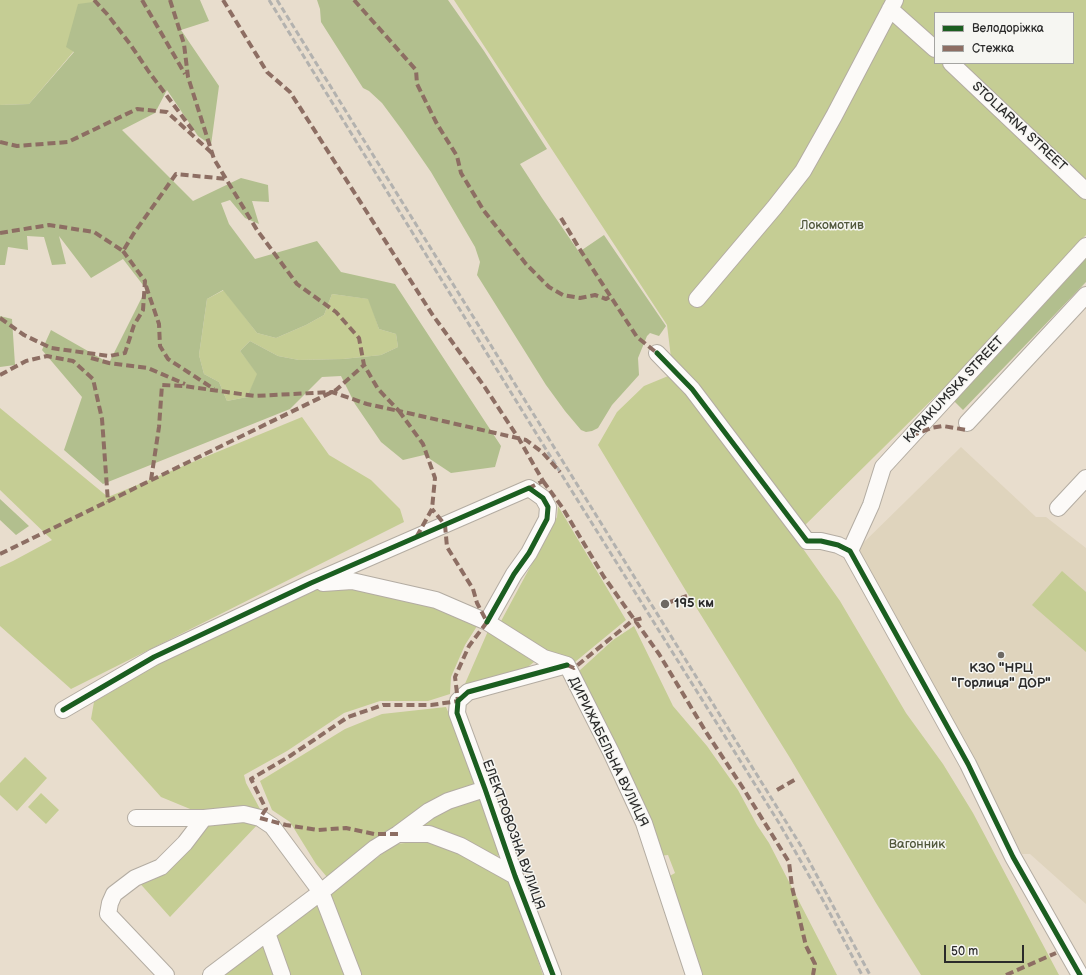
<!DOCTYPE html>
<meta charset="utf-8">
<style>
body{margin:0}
#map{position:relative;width:1086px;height:975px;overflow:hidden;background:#e8ddcd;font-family:"Balsamiq Sans",sans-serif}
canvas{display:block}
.legend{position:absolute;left:934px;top:12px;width:140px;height:52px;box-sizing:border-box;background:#f6f6f2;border:1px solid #a5a5a2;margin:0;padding:5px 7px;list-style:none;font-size:12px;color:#2b2b2b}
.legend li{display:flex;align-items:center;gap:8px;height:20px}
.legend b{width:20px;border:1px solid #a5a5a2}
.scale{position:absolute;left:944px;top:945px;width:80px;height:18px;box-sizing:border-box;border:2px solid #2b2b2b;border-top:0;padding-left:5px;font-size:12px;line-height:14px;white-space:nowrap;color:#2b2b2b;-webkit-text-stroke:3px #f6f6f2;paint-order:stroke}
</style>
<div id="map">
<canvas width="1086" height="975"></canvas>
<ul class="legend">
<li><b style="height:5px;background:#1b5e20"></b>Велодоріжка</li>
<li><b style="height:5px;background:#8d6e63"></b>Стежка</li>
</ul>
<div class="scale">50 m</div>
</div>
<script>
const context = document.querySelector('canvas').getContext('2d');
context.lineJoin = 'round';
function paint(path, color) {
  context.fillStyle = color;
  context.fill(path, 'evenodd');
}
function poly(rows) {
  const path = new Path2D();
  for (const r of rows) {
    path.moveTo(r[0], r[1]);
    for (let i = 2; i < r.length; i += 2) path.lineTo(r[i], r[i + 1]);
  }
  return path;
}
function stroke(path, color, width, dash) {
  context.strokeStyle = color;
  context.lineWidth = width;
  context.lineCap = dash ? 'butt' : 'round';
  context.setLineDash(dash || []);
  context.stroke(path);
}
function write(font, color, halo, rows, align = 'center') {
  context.font = font + ' "Balsamiq Sans",sans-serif';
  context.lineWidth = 3;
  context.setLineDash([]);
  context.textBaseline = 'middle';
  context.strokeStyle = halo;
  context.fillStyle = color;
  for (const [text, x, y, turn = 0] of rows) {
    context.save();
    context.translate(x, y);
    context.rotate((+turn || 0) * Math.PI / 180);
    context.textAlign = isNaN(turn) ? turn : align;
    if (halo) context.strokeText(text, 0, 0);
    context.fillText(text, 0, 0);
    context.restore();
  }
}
const built = poly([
 [961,447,1036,517,1046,517,1086,548,1086,904,1030,854,1022,854,858,548]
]);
const green = poly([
 [0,0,94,0,74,51,29,104,0,105],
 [454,0,1086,0,1086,235,961,371,794,536,840,601,906,713,943,764,973,813,1059,975,921,975,876,903,790,758,686,591,598,445,617,412,644,386,673,374,667,325],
 [935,13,1073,13,1073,63,935,63],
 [224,290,257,333,276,338,306,325,324,315,332,294,369,299,379,329,396,334,398,347,381,355,343,359,299,360,278,356,250,341,240,351,258,374,247,397,227,401,219,382,204,374,199,355,207,299],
 [0,408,108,497,302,417,329,455,371,480,400,509,404,522,71,689,0,626,0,567,13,561,52,540,0,490],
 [558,506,626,620,575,662,563,661,500,623,557,517],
 [1062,571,1086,592,1086,652,1032,605],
 [350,587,436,605,479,623,465,645,451,677,450,694,428,701,380,701,344,713,287,751,244,775,246,783,260,809,256,813,195,811,161,797,91,719,94,702,158,664,313,589],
 [634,626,673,706,707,746,738,790,757,825,769,843,837,975,702,975,668,877,675,873,668,855,659,856,579,671,613,640],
 [488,631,534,662,524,670,464,686],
 [446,707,479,785,327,877,316,864,290,822,272,810,260,781,345,729,382,714],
 [25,757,47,778,17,811,0,795,0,783],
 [41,793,59,810,46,824,28,807],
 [469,799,481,799,503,852,496,857,415,827],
 [239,821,259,823,170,917,136,879,205,824],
 [426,841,457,853,510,880,543,975,224,975,395,844]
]);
const forest = poly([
 [94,0,200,0,209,21,181,30,219,86,211,145,198,136,167,90,155,113,122,130,193,201,241,178,268,185,269,202,252,201,259,224,245,218,230,200,221,203,229,224,255,259,317,241,341,272,395,284,501,446,495,467,451,473,424,455,403,460,381,442,355,404,341,376,322,377,290,409,103,484,64,450,82,397,42,350,51,330,109,363,146,289,123,259,91,278,59,236,66,264,52,265,44,237,27,236,28,250,8,247,5,265,0,265,0,105,29,104,74,52,66,47,78,4,93,2],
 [223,290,257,333,276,338,306,325,324,315,332,294,368,299,379,329,396,334,398,347,381,355,343,359,299,360,278,356,250,341,240,351,257,374,247,397,227,401,219,382,204,374,199,355,207,299],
 [317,0,448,0,484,51,547,149,520,164,542,198,579,252,604,235,666,326,659,336,650,333,647,336,638,358,639,375,612,405,598,428,592,431,586,432,581,430,565,411,546,385,477,275,480,262,475,247,431,172,402,130,382,103,369,91,363,88,321,22,320,9],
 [1086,254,1086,282,963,410,952,399],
 [0,316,12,319,15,365,0,367],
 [0,499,29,526,16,535,0,520]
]);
const minor = poly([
 [890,9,935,49],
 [951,63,1086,191],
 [697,299,774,208,803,171,834,116,895,0],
 [657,353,692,389,807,541,821,541,838,545,850,551,968,764,1013,857,1080,975],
 [967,423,1086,295],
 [1058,508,1086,478],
 [850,551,871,505,883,467,1086,246],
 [323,583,352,581,436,600,487,622,544,658,567,665],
 [567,665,611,752,644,823,694,975],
 [63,710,154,657,311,583,529,488,543,498,548,507,547,519,529,553,514,574,487,622],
 [136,818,204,818,244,814,260,818,272,826,321,892,353,975],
 [398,834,429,811,448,801,485,789],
 [267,933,282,975],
 [166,975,108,914,110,903,114,894,135,878,161,867,185,843,204,818],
 [211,975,321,892,375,848,398,834,429,834,461,846,515,876],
 [553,975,515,876,485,789,457,713,458,701,468,692,567,665]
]);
const rail = poly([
 [269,0,560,472,779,823,824,902,862,975],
 [277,0,801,846,870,975]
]);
const quiet = poly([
 [94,0,107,14,130,44,149,72,194,132],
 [142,0,185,74],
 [170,0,184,44,188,77,214,159,257,230,297,284,336,312,359,338,364,365,378,389,399,411,526,440,542,452,560,472],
 [223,0,267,72,290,92,432,314,484,386,519,439,543,481,529,488],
 [354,0,416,70,417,84,437,124,457,156,461,173,484,211,526,264,549,287,563,295,580,298,595,295,606,299,611,296],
 [0,142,17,146,68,142,137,109,167,112,213,154],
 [561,218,579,248,637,337,657,353],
 [0,233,49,225,94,232,123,251,134,233,176,174,227,179],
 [146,286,159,324,160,346,168,359,214,389],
 [0,318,24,335,51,348,109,356,125,353,134,325,143,310,145,281,123,251],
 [91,358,109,363,148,368,185,384],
 [0,375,26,361,47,356,73,361,93,379,102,419,108,502],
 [911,436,931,428,943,426,967,430],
 [151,480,159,427,162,385,184,386,255,396,332,392,367,404,399,411,423,444,435,478,432,509,417,536],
 [543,481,562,507,604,577,659,654,706,732,743,788,789,862,792,887,806,946,815,964,813,975],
 [0,554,336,390,364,365],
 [670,602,687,596],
 [567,665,574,668,632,621,643,618],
 [777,790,796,779],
 [398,834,374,834,346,828,318,830,286,825,260,818,266,809,251,779,290,756,348,717,383,705,431,705,458,701,455,677,469,646,487,622,477,603,473,589,447,547,445,525,432,509],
 [1006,975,1056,953]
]);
const cycleway = poly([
 [657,353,692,389,807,541,821,541,838,545,850,551,968,764,1013,857,1080,975],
 [63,710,154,657,311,583,529,488,543,498,548,507,547,519,529,553,514,574,487,622],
 [553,975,515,876,485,789,457,713,458,701,468,692,567,665]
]);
const markers = [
 [665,604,5,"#6d6964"],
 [1001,655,4,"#6d6964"]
];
const streetNames = [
 ["STOLIARNA STREET",1019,127,43],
 ["KARAKUMSKA STREET",954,390,-47],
 ["ДИРИЖАБЕЛЬНА ВУЛИЦЯ",608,752,64],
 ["ЕЛЕКТРОВОЗНА ВУЛИЦЯ",513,835,70]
];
const parkNames = [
 ["Локомотив",832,226],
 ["Вагонник",917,845]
];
const poiNames = [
 ["195 км",674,604],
 ["КЗО \"НРЦ",1001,669,"center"],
 ["\"Горлиця\" ДОР\"",1001,684,"center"]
];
paint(built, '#dfd4bd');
paint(green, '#c5cd94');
paint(forest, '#b2bf8e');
stroke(minor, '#b3aca2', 18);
stroke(minor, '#fcfaf8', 16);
stroke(rail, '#b3b2af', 3, [6, 3]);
stroke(quiet, '#8d6e63', 4, [8, 4]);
stroke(cycleway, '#1b5e20', 5);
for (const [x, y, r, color] of markers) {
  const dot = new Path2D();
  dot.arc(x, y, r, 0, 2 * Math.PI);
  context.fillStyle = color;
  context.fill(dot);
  stroke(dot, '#f6f6f2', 1.5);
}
write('13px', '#2b2b2b', '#f6f6f2', streetNames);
write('13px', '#51583c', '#f6f6f2', parkNames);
write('bold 13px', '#2b2b2b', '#f6f6f2', poiNames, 'left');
</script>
